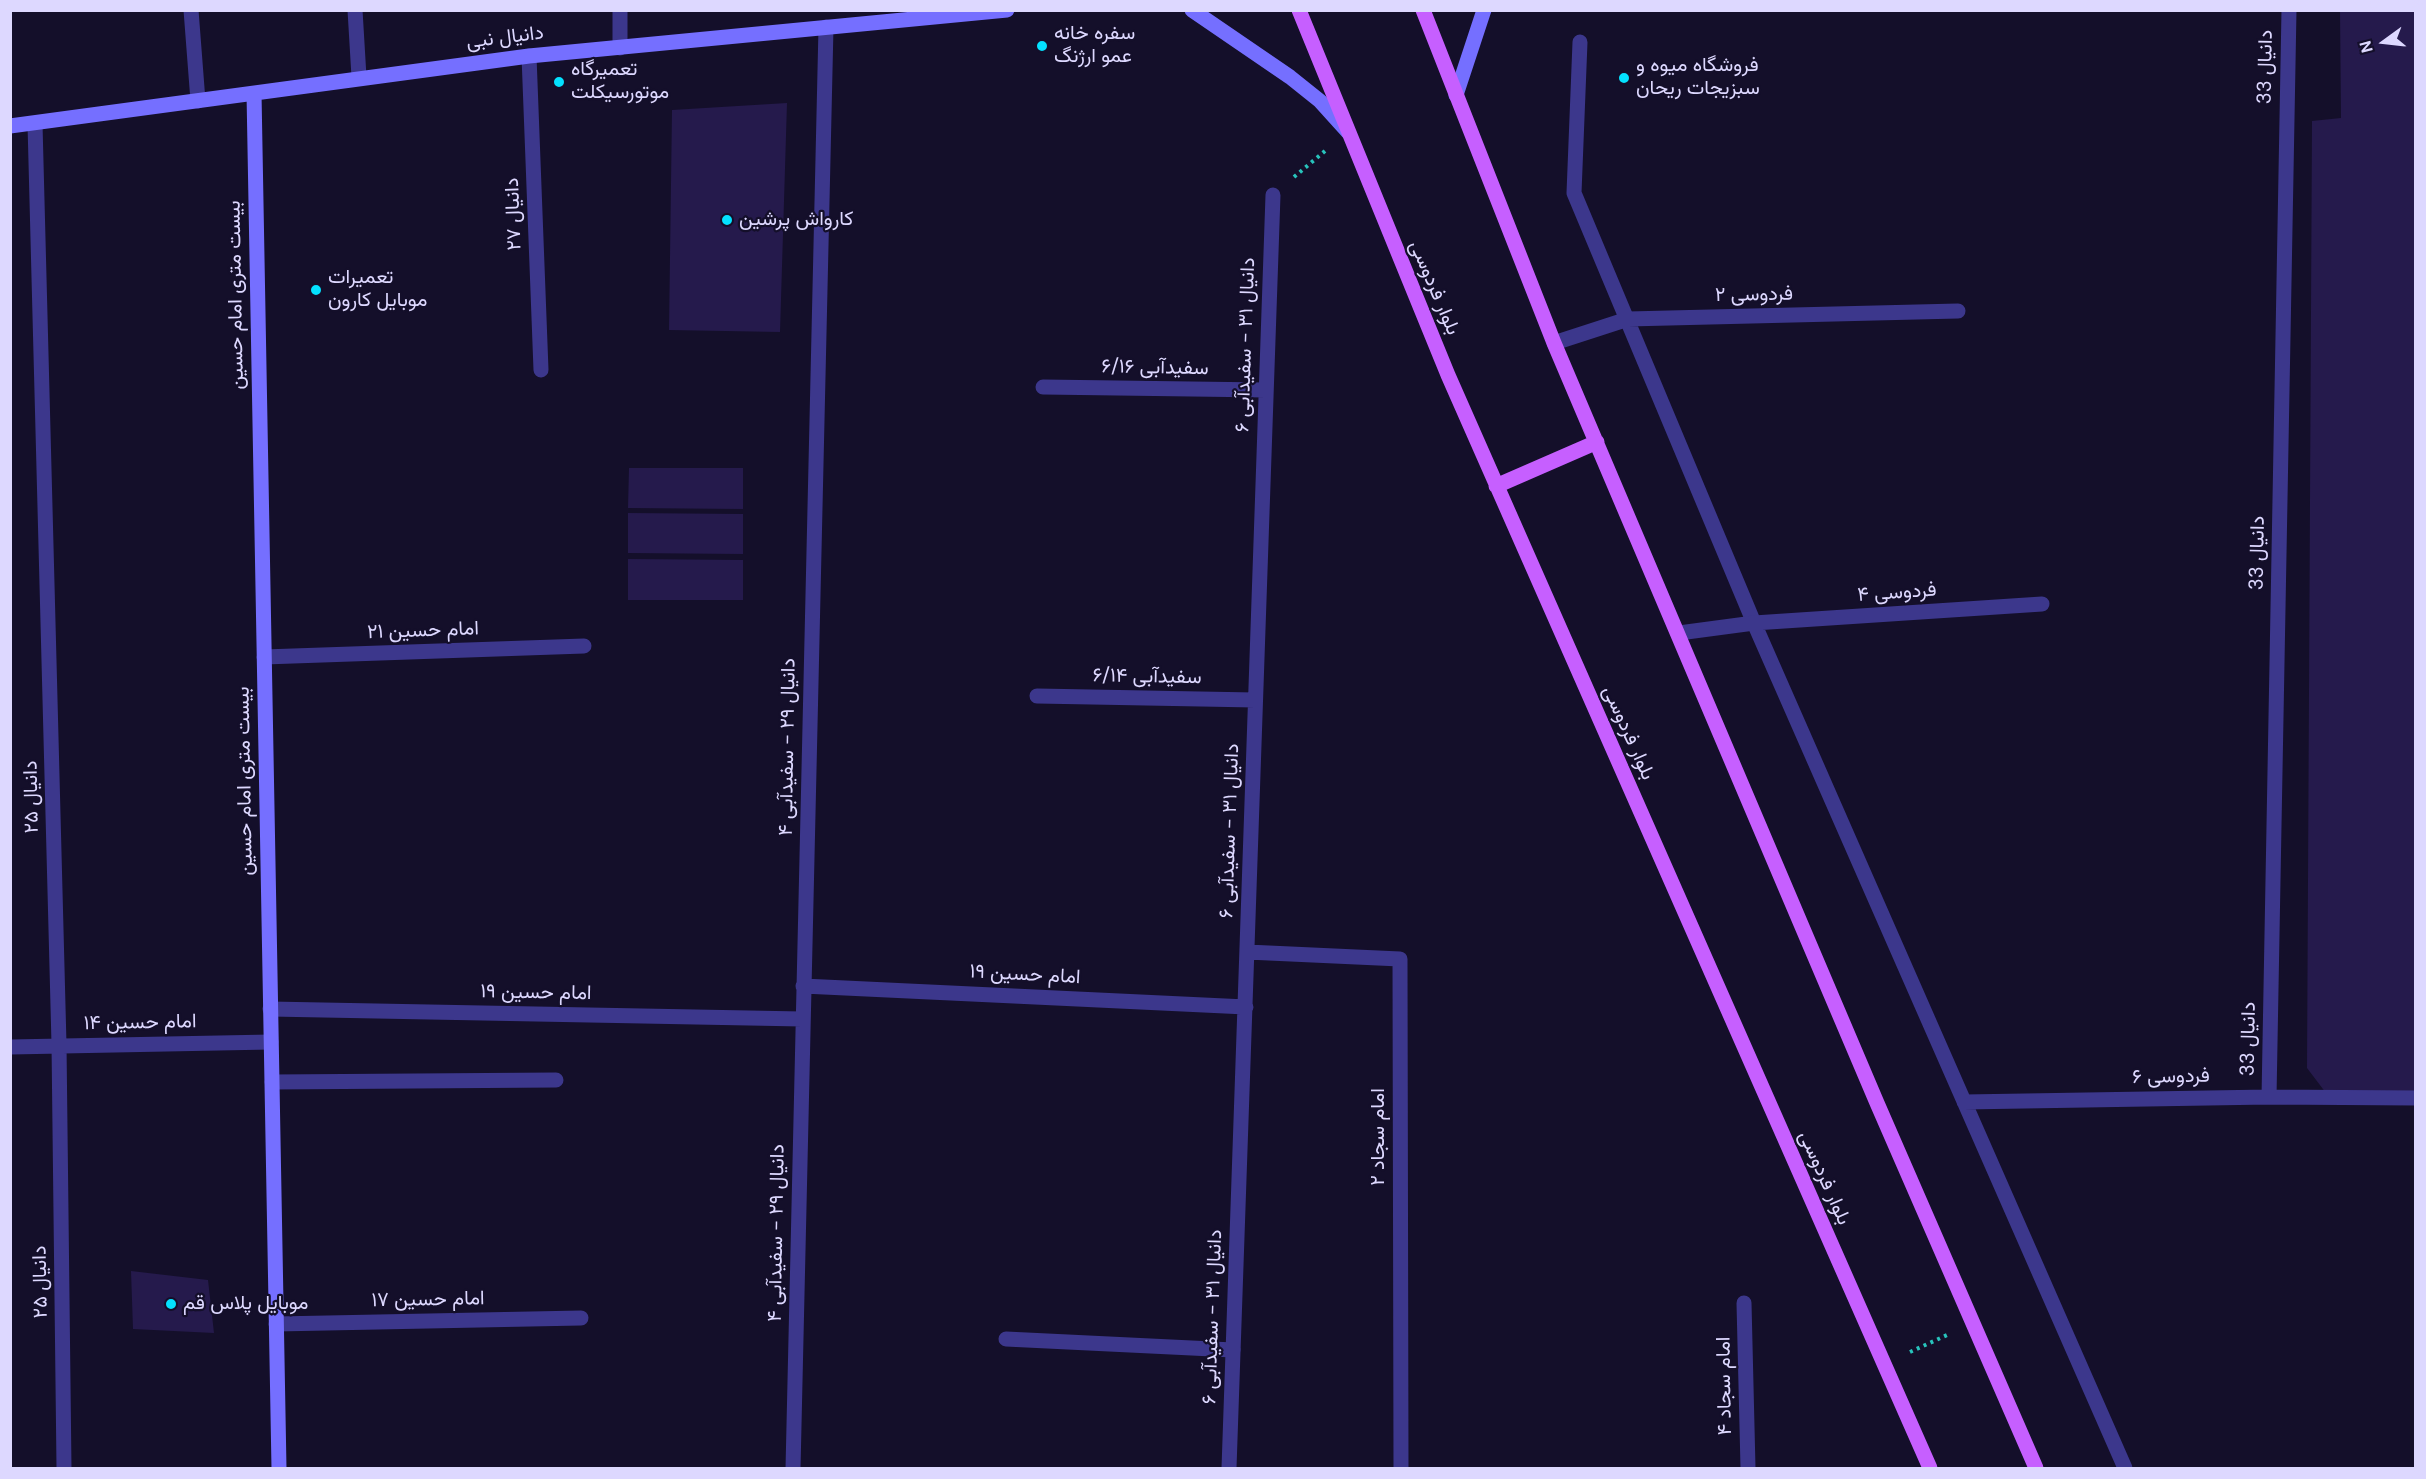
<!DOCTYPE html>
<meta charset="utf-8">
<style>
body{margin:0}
#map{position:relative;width:2426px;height:1479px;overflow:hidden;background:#140f2a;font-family:"DM Sans",sans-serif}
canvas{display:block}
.frame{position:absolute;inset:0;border:12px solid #ddd8ff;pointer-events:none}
.north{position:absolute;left:2354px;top:12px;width:60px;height:60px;-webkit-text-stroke:4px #140f2a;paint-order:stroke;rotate:255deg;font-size:16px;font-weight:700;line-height:24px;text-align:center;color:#ddd8ff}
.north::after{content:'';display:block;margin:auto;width:21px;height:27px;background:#ddd8ff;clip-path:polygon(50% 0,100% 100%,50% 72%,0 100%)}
</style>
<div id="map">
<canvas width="2426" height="1479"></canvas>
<div class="frame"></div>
<div class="north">N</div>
</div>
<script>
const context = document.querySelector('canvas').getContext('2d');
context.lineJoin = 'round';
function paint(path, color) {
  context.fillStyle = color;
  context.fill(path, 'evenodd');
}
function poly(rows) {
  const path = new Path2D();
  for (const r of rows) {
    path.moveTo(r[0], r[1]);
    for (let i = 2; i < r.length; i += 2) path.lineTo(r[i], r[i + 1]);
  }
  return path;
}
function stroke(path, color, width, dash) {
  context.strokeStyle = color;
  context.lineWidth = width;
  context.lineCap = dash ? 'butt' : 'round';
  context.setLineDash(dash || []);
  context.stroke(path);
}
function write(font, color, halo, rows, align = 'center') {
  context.font = font + ' "DM Sans",Vazirmatn,sans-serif';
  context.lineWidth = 4.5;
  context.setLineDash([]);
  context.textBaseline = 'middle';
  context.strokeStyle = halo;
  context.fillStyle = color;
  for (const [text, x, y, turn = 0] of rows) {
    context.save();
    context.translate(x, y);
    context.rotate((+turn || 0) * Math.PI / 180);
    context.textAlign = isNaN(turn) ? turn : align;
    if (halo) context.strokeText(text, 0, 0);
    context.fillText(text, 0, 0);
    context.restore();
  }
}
const building = poly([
 [2340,10,2416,10,2416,1099,2329,1097,2307,1068,2312,121,2341,118],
 [787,103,780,332,669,330,672,110],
 [629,468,743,468,743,509,628,508],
 [628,513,743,514,743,554,628,553],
 [628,559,743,560,743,600,628,600],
 [131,1271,208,1280,214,1333,133,1329]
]);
const path = poly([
 [1294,177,1325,151],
 [1910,1352,1947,1335]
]);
const lane = poly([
 [1580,42,1574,193,1754,623],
 [1554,343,1628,319,1958,311],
 [1006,1339,1233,1350]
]);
const street = poly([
 [191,10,198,101],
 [355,10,359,77],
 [620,48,620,10],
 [529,56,541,370],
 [35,124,59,1044,64,1468],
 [1043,387,1266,390],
 [1754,623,2125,1468],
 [1679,633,1754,623,2042,604],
 [264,657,584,646],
 [1037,696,1255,700],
 [1247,952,1400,959,1401,1468],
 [803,986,1246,1007],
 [270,1009,802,1019],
 [10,1047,271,1042],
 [272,1082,556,1080],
 [2269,1097,2289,10],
 [1964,1102,2269,1097,2416,1098],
 [1744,1303,1748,1468],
 [276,1324,581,1318],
 [793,1468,826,27],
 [1229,1468,1273,195]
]);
const secondary = poly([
 [1192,10,1290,77,1320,101,1348,132],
 [254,93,279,1468],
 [1456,95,1484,10],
 [10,126,529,56,1007,10]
]);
const primary = poly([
 [1299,10,1448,375,1930,1468],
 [1423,10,1554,343,1877,1103,2036,1468],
 [1496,486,1597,442]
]);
const markers = [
 [1042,46,6,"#04e1ff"],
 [1624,78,6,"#04e1ff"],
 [559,82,6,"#04e1ff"],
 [727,220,6,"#04e1ff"],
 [316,290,6,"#04e1ff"],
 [171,1304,6,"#04e1ff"]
];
const poiNames = [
 ["سفره خانه",1054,34],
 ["عمو ارژنگ",1054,57],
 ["فروشگاه میوه و",1636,66],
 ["سبزیجات ریحان",1636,89],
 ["تعمیرگاه",571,70],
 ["موتورسیکلت",571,93],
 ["کارواش پرشین",739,220],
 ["تعمیرات",328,278],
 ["موبایل کارون",328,301],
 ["موبایل پلاس قم",183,1304]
];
const streetNames = [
 ["دانیال نبی",505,38,-7],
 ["دانیال 33",2266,67,-89],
 ["دانیال ۲۷",514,214,-92],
 ["بلوار فردوسی",1434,288,67],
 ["بیست متری امام حسین",236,295,-91],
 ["فردوسی ۲",1754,295,-1],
 ["دانیال ۳۱ - سفیدآبی ۶",1246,345,-88],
 ["سفیدآبی ۶/۱۶",1155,368,1],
 ["دانیال 33",2258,553,-89],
 ["فردوسی ۴",1897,593,-4],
 ["امام حسین ۲۱",423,631,-2],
 ["سفیدآبی ۶/۱۴",1147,677,1],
 ["بلوار فردوسی",1628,733,66],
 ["دانیال ۲۹ - سفیدآبی ۴",788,747,-89],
 ["بیست متری امام حسین",245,781,-91],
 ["دانیال ۲۵",32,797,-91],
 ["دانیال ۳۱ - سفیدآبی ۶",1230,831,-88],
 ["امام حسین ۱۹",1025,975,3],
 ["امام حسین ۱۹",536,993,1],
 ["امام حسین ۱۴",140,1023,-1],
 ["دانیال 33",2249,1039,-89],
 ["فردوسی ۶",2171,1077,-1],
 ["امام سجاد ۲",1379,1137,-90],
 ["بلوار فردوسی",1824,1178,66],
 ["دانیال ۲۹ - سفیدآبی ۴",777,1233,-89],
 ["دانیال ۲۵",41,1282,-91],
 ["امام حسین ۱۷",428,1300,-1],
 ["دانیال ۳۱ - سفیدآبی ۶",1213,1317,-88],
 ["امام سجاد ۴",1725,1386,-91]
];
paint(building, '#251a4c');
stroke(path, '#28c3bc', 4, [3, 4.5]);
stroke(lane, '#3c378c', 15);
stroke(street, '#3c378c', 15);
stroke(secondary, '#756fff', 15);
stroke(primary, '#c65fff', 15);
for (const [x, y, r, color] of markers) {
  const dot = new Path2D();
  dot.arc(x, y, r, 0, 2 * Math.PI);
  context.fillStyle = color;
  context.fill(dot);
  stroke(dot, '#140f2a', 2);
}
write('20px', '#ddd8ff', '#140f2a', poiNames, 'left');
write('20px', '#ddd8ff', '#140f2a', streetNames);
</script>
